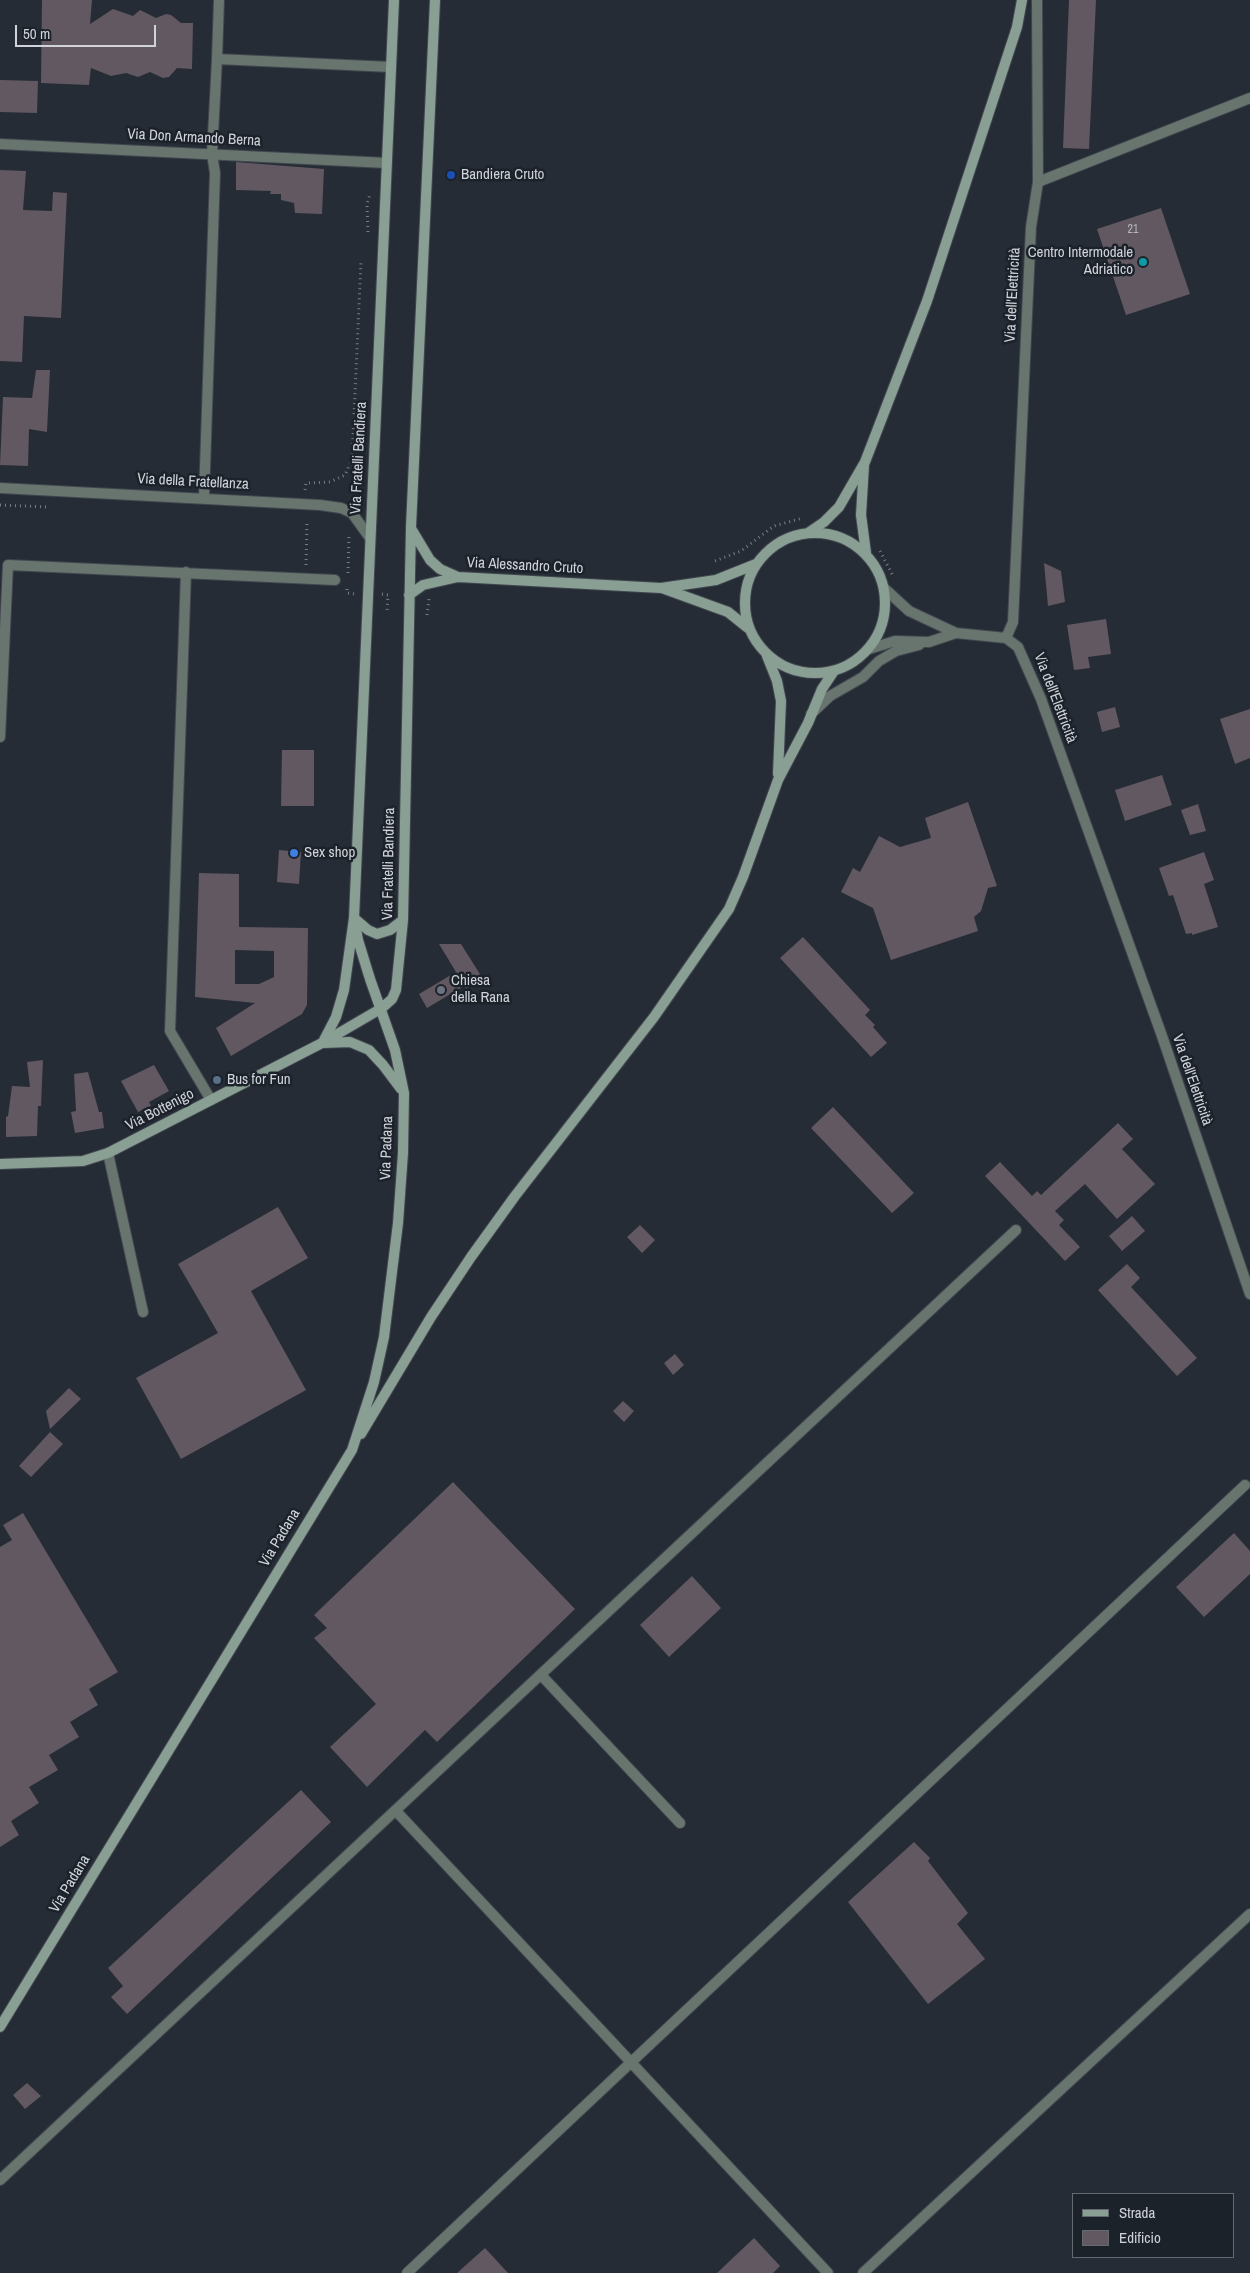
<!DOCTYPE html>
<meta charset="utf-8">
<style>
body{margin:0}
#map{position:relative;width:1250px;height:2273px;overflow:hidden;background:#262c35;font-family:"Archivo Narrow",sans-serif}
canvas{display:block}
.legend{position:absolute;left:1072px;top:2193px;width:162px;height:65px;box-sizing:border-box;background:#1c222a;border:1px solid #646970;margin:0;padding:6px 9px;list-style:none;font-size:15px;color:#d0d4da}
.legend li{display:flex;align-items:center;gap:10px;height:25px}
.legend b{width:25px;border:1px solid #646970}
.scale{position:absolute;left:15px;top:25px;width:141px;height:22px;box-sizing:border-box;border:2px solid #d0d4da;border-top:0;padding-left:6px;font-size:15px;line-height:18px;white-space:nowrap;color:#d0d4da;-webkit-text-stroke:4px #1c222a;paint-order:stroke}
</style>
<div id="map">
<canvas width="1250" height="2273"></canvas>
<ul class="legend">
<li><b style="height:6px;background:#899f94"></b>Strada</li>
<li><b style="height:14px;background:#615861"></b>Edificio</li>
</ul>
<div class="scale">50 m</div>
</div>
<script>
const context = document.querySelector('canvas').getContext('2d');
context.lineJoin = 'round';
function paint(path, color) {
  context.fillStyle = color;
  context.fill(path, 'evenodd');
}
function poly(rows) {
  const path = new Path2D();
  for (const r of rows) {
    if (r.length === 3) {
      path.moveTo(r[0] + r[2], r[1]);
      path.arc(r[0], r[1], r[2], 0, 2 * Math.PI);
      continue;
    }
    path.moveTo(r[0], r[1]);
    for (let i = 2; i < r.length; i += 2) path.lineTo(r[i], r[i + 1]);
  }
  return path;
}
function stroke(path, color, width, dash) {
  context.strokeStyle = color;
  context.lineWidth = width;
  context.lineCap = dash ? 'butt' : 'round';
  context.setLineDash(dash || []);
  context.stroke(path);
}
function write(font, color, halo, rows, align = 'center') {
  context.font = font + ' "Archivo Narrow",sans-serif';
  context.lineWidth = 5;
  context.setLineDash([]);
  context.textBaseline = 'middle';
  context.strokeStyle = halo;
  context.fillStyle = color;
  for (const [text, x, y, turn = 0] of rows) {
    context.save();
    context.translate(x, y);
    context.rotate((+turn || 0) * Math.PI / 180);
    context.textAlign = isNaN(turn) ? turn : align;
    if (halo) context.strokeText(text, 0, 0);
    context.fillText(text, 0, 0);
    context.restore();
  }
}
const building = poly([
 [42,0,92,0,90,24,113,9,133,16,140,10,156,18,166,14,171,15,181,23,193,23,192,69,177,68,169,77,163,78,150,72,138,77,126,73,111,76,91,68,89,85,41,83],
 [1069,0,1096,0,1089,149,1063,148],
 [0,80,38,81,37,113,0,112],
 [236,162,324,169,322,214,295,213,294,203,281,200,281,194,270,194,271,191,236,190],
 [0,170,26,171,23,210,52,211,53,192,67,193,61,318,24,316,22,362,0,361],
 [1161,208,1190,294,1126,315,1097,229],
 [36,370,50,370,47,432,29,429,28,466,0,465,3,397,32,398],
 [1044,563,1061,571,1065,602,1048,606],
 [1106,619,1111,654,1088,657,1090,668,1074,670,1067,625],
 [1115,707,1120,727,1102,732,1097,712],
 [1250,709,1250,758,1235,764,1220,719],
 [282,750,314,750,314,806,281,806],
 [1162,775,1172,805,1125,821,1115,790],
 [968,802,997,886,988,888,981,911,974,917,978,931,891,960,873,908,841,892,853,868,860,872,879,836,900,847,931,838,925,818],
 [1198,804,1206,831,1190,835,1181,810],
 [279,850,301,852,299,884,277,882],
 [1204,852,1214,880,1204,884,1218,927,1192,935,1192,933,1186,934,1173,895,1169,896,1159,868],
 [199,873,239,874,239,927,308,928,307,1005,302,1014,231,1056,216,1028,255,1003,195,997],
 [235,950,274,951,274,977,259,984,235,984],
 [803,937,870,1010,865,1015,875,1025,873,1027,887,1043,871,1057,780,958],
 [439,944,461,944,483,979,466,989,464,986,427,1008,419,994,456,972],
 [43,1060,41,1106,38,1106,37,1136,6,1137,6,1117,8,1116,12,1086,30,1087,27,1062],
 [154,1065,169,1091,149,1102,151,1106,138,1112,121,1081],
 [88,1072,99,1112,102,1112,104,1128,75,1133,71,1112,76,1111,74,1074],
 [833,1107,914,1193,892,1213,811,1128],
 [1118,1123,1133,1139,1122,1149,1155,1184,1117,1219,1085,1184,1055,1211,1064,1220,1059,1225,1080,1247,1065,1261,985,1176,1000,1162,1032,1196,1037,1191,1041,1195],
 [278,1207,308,1258,251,1291,306,1390,181,1459,136,1378,218,1333,178,1264],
 [1132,1216,1145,1231,1122,1251,1109,1236],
 [640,1225,655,1240,642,1253,627,1237],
 [1127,1264,1140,1278,1131,1287,1197,1358,1177,1376,1098,1290],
 [675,1354,684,1365,673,1375,664,1363],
 [69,1388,81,1399,50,1429,46,1411],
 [623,1401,634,1411,624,1422,613,1411],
 [50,1432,63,1444,31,1477,19,1466],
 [453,1482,575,1609,437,1742,425,1730,367,1787,330,1747,376,1704,314,1638,327,1628,314,1615],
 [23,1513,118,1672,89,1689,98,1705,70,1722,79,1737,49,1755,58,1770,29,1787,39,1803,11,1821,19,1835,0,1847,0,1547,12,1540,3,1525],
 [1234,1533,1250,1551,1250,1574,1204,1617,1176,1587],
 [692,1576,721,1608,669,1657,640,1625],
 [301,1790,331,1822,127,2014,111,1997,123,1986,108,1968],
 [914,1842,930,1858,928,1861,968,1913,957,1924,985,1959,928,2004,848,1902],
 [27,2083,41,2096,25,2109,13,2095],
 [754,2238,780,2266,773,2273,717,2273],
 [485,2248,508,2273,457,2273]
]);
const path = poly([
 [368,232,367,204,370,194],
 [305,490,306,483,330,482,345,475,352,459,361,261],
 [0,505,47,507],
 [880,551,893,576],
 [715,561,741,551,774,526,803,518],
 [306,565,307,521],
 [348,573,349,534],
 [347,589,347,593,356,594],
 [382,594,388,595,387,613],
 [427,615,429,599]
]);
const lane = poly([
 [1038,182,1250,98],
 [108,1153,143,1312],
 [541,1675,680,1823],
 [396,1811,828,2273],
 [0,2180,1016,1230],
 [407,2273,1245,1485],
 [863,2273,1250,1914]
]);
const street = poly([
 [219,0,217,59,391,67],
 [0,144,387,163],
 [0,488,320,505,341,508,352,513,370,538],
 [204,498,215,173,212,154,217,59],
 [186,572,170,1031,211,1100],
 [884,588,909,611,956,633],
 [1006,638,1013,622,1031,227,1038,182,1037,0],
 [869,649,895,641,929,642,956,633,1006,638,1018,647,1041,699,1162,1036,1250,1294],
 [811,714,830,696,863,677,879,661,896,651,919,645],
 [0,737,8,565,335,580]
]);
const secondary = poly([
 [864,465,861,515,866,553],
 [412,530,430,560,440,569,458,577,661,588,716,580,756,564],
 [815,603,70],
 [808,533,824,522,839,507,865,462,927,301,1017,27,1022,0],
 [662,588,728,612,748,628],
 [409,595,423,585,458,577],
 [767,656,777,681,781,701,778,774],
 [323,1042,336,1017,344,990,354,918,368,930,377,934,390,930,403,920],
 [323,1043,350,1042,369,1050,383,1065,401,1089],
 [0,1164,83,1161,108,1153,322,1043,382,1008,392,999,396,990,403,920,411,527,435,0],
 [361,1434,431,1317,471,1257,515,1196,654,1017,729,909,743,877,778,780,808,723,822,689,834,671],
 [0,2027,352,1450,374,1382,384,1337,398,1223,403,1153,404,1093,395,1050,370,979,358,940,354,918,394,0]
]);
const markers = [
 [451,175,5,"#1a4fb4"],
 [1143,262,5,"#0f9aa8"],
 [294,853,5,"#3f7fe0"],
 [441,990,5,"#6b7280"],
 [217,1080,5,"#5c6f8a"]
];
const numberNames = [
 ["21",1133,230]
];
const streetNames = [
 ["Via Don Armando Berna",194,138,3],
 ["Via dell'Elettricità",1013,295,-87],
 ["Via Fratelli Bandiera",359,458,-87],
 ["Via della Fratellanza",193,482,3],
 ["Via Alessandro Cruto",525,566,3],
 ["Via dell'Elettricità",1055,698,69],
 ["Via Fratelli Bandiera",389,864,-89],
 ["Via dell'Elettricità",1192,1080,71],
 ["Via Bottenigo",160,1110,-27],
 ["Via Padana",387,1148,-88],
 ["Via Padana",280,1538,-59],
 ["Via Padana",70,1884,-59]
];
const poiNames = [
 ["Bandiera Cruto",461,175],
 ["Centro Intermodale",1133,253,"right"],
 ["Adriatico",1133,270,"right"],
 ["Sex shop",304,853],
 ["Chiesa",451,981],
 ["della Rana",451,998],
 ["Bus for Fun",227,1080]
];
paint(building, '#615861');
stroke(lane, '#41474f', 12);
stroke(street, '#41474f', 12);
stroke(secondary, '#41474f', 12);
stroke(path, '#787d84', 3, [1, 4]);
stroke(lane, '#67756e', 10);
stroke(street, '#67756e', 10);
stroke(secondary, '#899f94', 10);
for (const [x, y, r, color] of markers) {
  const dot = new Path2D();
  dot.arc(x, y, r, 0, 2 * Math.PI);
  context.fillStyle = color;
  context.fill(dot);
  stroke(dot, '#1c222a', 2);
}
write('12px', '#b4b5bc', null, numberNames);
write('15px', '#d0d4da', '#1c222a', streetNames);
write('15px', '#d0d4da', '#1c222a', poiNames, 'left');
</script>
